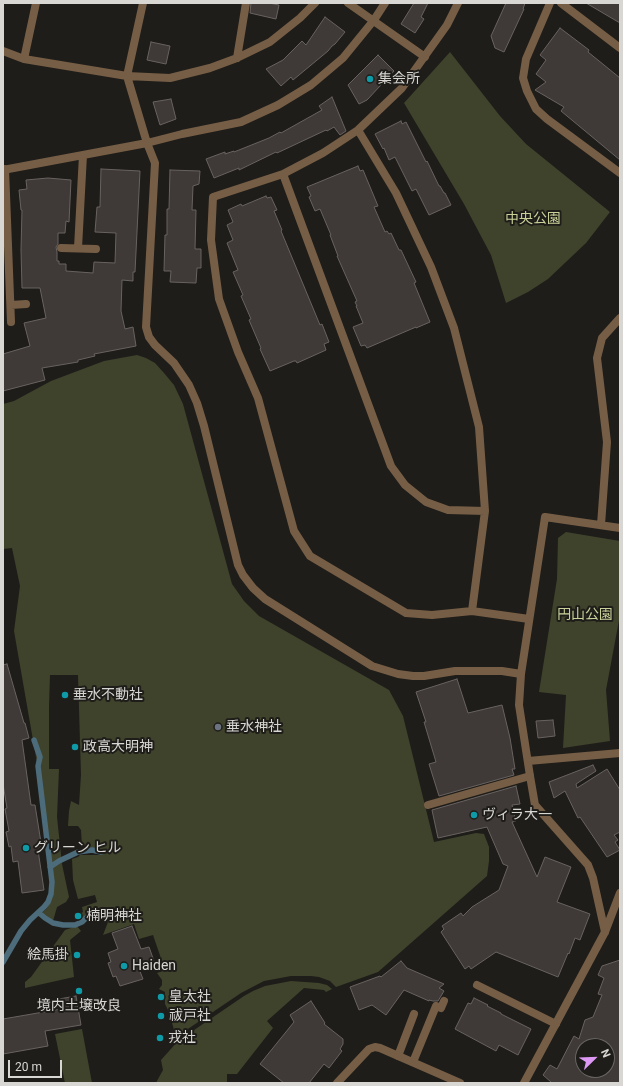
<!DOCTYPE html>
<meta charset="utf-8">
<style>
body{margin:0}
#map{position:relative;width:623px;height:1086px;overflow:hidden;background:#1f1d19;font-family:Roboto,sans-serif}
canvas{display:block}
.frame{position:absolute;inset:0;border:4px solid #d8d7d4;pointer-events:none}
.north{position:absolute;left:575px;top:1038px;width:40px;height:40px;box-sizing:border-box;background:#1f1d19;border:1px solid #696764;border-radius:50%;rotate:67deg;font-size:11px;font-weight:700;line-height:16px;text-align:center;color:#d8d7d4}
.north::after{content:'';display:block;margin:auto;width:14px;height:18px;background:#dd99f3;clip-path:polygon(50% 0,100% 100%,50% 72%,0 100%)}
.scale{position:absolute;left:8px;top:1060px;width:54px;height:18px;box-sizing:border-box;border:2px solid #d8d7d4;border-top:0;padding-left:5px;font-size:12px;line-height:14px;white-space:nowrap;color:#d8d7d4;-webkit-text-stroke:3px #1f1d19;paint-order:stroke}
</style>
<div id="map">
<canvas width="623" height="1086"></canvas>
<div class="frame"></div>
<div class="north">N</div>
<div class="scale">20 m</div>
</div>
<script>
const context = document.querySelector('canvas').getContext('2d');
context.lineJoin = 'round';
function paint(path, color) {
  context.fillStyle = color;
  context.fill(path, 'evenodd');
}
function poly(rows) {
  const path = new Path2D();
  for (const r of rows) {
    path.moveTo(r[0], r[1]);
    for (let i = 2; i < r.length; i += 2) path.lineTo(r[i], r[i + 1]);
  }
  return path;
}
function stroke(path, color, width, dash) {
  context.strokeStyle = color;
  context.lineWidth = width;
  context.lineCap = dash ? 'butt' : 'round';
  context.setLineDash(dash || []);
  context.stroke(path);
}
function write(font, color, halo, rows, align = 'center') {
  context.font = font + ' Roboto,"Noto Sans JP",sans-serif';
  context.lineWidth = 4;
  context.setLineDash([]);
  context.textBaseline = 'middle';
  context.strokeStyle = halo;
  context.fillStyle = color;
  for (const [text, x, y, turn = 0] of rows) {
    context.save();
    context.translate(x, y);
    context.rotate((+turn || 0) * Math.PI / 180);
    context.textAlign = isNaN(turn) ? turn : align;
    if (halo) context.strokeText(text, 0, 0);
    context.fillText(text, 0, 0);
    context.restore();
  }
}
const green = poly([
 [450,52,500,116,526,144,610,212,586,243,548,279,528,292,506,303,491,255,464,204,404,103],
 [137,355,146,358,155,363,164,373,174,385,183,404,232,584,244,601,259,616,389,690,403,716,434,842,476,833,484,834,489,847,489,861,487,876,378,972,336,987,330,981,319,977,311,976,291,976,264,981,241,993,176,1037,169,1012,165,1004,165,992,159,989,162,985,162,980,157,973,165,970,153,935,139,939,134,924,103,935,108,922,100,914,96,916,95,914,92,914,85,917,82,919,81,913,83,912,82,907,97,902,95,895,78,899,73,880,72,859,78,857,80,855,101,855,103,853,102,850,95,848,82,847,81,830,78,826,68,826,69,811,71,801,79,805,81,775,78,675,50,675,49,707,49,769,59,769,57,817,62,864,69,897,66,902,57,907,53,921,46,918,42,913,47,908,52,894,54,884,51,860,48,857,37,763,14,631,20,586,12,548,3,549,3,404,14,401,51,381,104,361],
 [566,532,620,541,620,615,606,690,610,741,563,748,566,695,539,692,557,579,558,538],
 [77,926,81,931,70,940,74,977,25,988,25,982,31,977,65,930],
 [291,981,319,983,327,985,332,989,326,992,324,990,304,988,267,1021,273,1028,237,1074,227,1074,227,1083,156,1083,158,1079,163,1070,161,1060,178,1041,244,996,253,991,265,986],
 [82,1029,92,1083,65,1083,55,1034]
]);
const stream = poly([
 [50,867,59,861,78,852,92,850,101,852],
 [39,913,45,918,53,923,63,925,75,925,82,922,86,918,94,916],
 [3,962,21,931,30,920,44,907,48,902,51,894,52,882,38,766,40,757,34,740]
]);
const building = poly([
 [251,3,269,3,279,5,276,19,250,13,251,3],
 [414,3,428,3,421,17,424,19,415,33,401,24,414,3],
 [506,3,525,3,523,9,524,9,504,52,495,48,491,36,506,3],
 [586,3,620,3,620,23,586,3],
 [325,17,345,32,335,44,332,46,328,51,293,80,291,77,281,86,266,69,283,60,302,41,306,45,325,17],
 [560,28,589,50,588,52,620,78,620,160,561,111,564,107,535,90,546,82,536,74,546,60,540,55,560,28],
 [151,42,170,46,166,64,147,60,151,42],
 [378,55,394,71,367,100,359,104,348,85,378,55],
 [332,97,346,131,340,135,334,127,327,131,326,130,277,153,276,152,239,170,239,168,214,178,206,159,225,152,225,154,234,151,234,152,269,138,280,132,281,133,322,110,319,106,332,97],
 [171,99,176,119,160,125,153,102,171,99],
 [401,121,402,124,406,122,426,162,427,161,439,186,440,186,444,193,445,193,451,205,429,215,416,189,412,191,395,157,389,160,384,148,383,149,375,134,401,121],
 [358,166,360,171,363,170,378,206,374,207,385,232,387,231,389,234,391,233,399,250,401,250,416,282,414,283,430,322,416,328,416,327,367,348,365,345,361,346,353,327,363,323,356,306,357,306,355,302,357,301,337,256,338,256,330,235,331,235,320,209,315,211,309,197,311,196,307,187,358,166],
 [101,169,140,171,135,272,133,272,133,281,122,280,121,311,125,329,133,327,136,346,94,354,95,356,78,360,78,362,42,368,45,380,3,391,3,354,30,346,24,323,46,318,40,288,22,288,21,250,22,210,21,210,19,190,27,189,26,180,48,178,71,180,69,222,66,221,65,233,58,233,58,244,56,247,57,252,57,261,59,261,59,264,66,264,66,271,93,273,94,262,115,263,116,233,95,232,97,207,100,207,101,169],
 [170,170,200,171,199,184,193,186,192,210,196,210,195,249,201,249,201,268,197,268,196,283,170,282,171,271,164,271,165,235,167,235,167,209,169,209,170,170],
 [266,196,267,198,271,197,277,210,274,211,282,230,281,231,320,325,322,324,329,342,324,344,326,350,297,363,296,361,294,361,270,371,260,349,261,348,249,320,251,319,241,296,243,295,233,272,238,270,227,243,233,240,227,225,233,222,228,210,241,204,242,206,266,196],
 [7,664,24,723,25,723,29,738,22,740,31,805,35,805,42,849,38,850,44,890,22,893,18,861,13,862,11,846,9,847,6,832,9,831,5,809,7,808,3,784,3,665,7,664],
 [457,679,468,713,502,705,510,738,515,769,512,769,514,775,439,796,429,764,436,762,424,722,426,722,416,692,457,679],
 [553,720,555,736,538,738,536,721,553,720],
 [593,765,596,771,576,784,577,788,607,769,620,790,620,832,614,835,618,840,615,842,620,850,607,857,580,817,578,818,565,791,554,798,549,782,593,765],
 [516,786,520,804,512,805,516,821,512,822,537,877,545,857,571,867,557,902,590,914,580,940,575,938,569,954,568,953,558,977,496,952,471,969,469,966,465,969,441,932,444,929,442,926,461,913,463,916,472,907,499,890,508,866,503,864,487,827,438,838,432,810,516,786],
 [132,926,141,949,149,947,155,964,139,969,143,979,120,986,116,976,113,977,108,963,111,962,108,953,118,949,112,933,132,926],
 [620,960,620,1083,550,1083,551,1082,543,1075,550,1065,557,1069,574,1036,579,1039,585,1020,593,1017,602,995,598,994,604,978,598,975,602,966,620,960],
 [583,1046,607,1046,607,1070,583,1070,583,1046],
 [401,961,407,968,444,984,439,988,444,991,438,1001,433,1001,429,1000,429,1001,404,990,386,1015,372,1005,359,1010,350,987,380,976,381,977,401,961],
 [76,996,81,1025,45,1031,48,1046,3,1054,3,1019,61,1009,59,999,76,996],
 [474,998,488,1005,487,1006,501,1013,501,1014,531,1029,518,1055,499,1045,496,1051,455,1029,468,1003,471,1004,474,998],
 [311,1001,325,1023,324,1024,343,1039,343,1044,340,1049,342,1051,329,1068,324,1064,309,1083,284,1083,260,1064,294,1022,290,1015,311,1001]
]);
const service = poly([
 [428,805,530,776],
 [477,985,556,1024],
 [398,1056,414,1014],
 [413,1062,436,1006,441,1008,444,1001]
]);
const minor = poly([
 [143,3,127,76,147,143,182,134,241,122,278,105,311,85,343,58,374,20,385,3],
 [348,3,425,57],
 [458,3,447,25,402,88,358,130,323,153,283,174,213,197,211,240,219,299,238,352,258,398,294,531,310,556,406,613,432,615,472,611,529,619],
 [550,3,526,59,523,78,527,91,536,109,547,119,620,173],
 [561,3,620,48],
 [3,51,24,59,127,76,170,78,210,68,237,58,270,42,300,18,315,3],
 [237,58,246,3],
 [24,59,36,3],
 [358,130,396,193,431,267,454,328,479,427,485,511,472,611],
 [5,169,11,322],
 [3,170,147,143,155,163,146,327,149,337,155,345,174,363,189,385,197,403,204,426,238,565,243,575,253,588,265,599,372,666,398,674,413,676,424,676,455,671,502,671,521,674,519,705,530,776,535,805,588,865,593,878,605,932],
 [283,174,391,466,405,485,426,502,448,510,485,511],
 [61,248,96,249],
 [78,248,83,155],
 [11,305,26,304],
 [601,525,607,442,597,358,602,338,620,318],
 [521,674,545,517,620,528],
 [528,761,620,753],
 [337,1083,369,1049,375,1047,380,1048,460,1083],
 [524,1083,605,932,620,893]
]);
const markers = [
 [370,79,4,"#0f9aa8"],
 [65,695,4,"#0f9aa8"],
 [218,727,4,"#6b7280"],
 [75,747,4,"#0f9aa8"],
 [474,815,4,"#0f9aa8"],
 [26,848,4,"#0f9aa8"],
 [78,916,4,"#0f9aa8"],
 [77,955,4,"#0f9aa8"],
 [124,966,4,"#0f9aa8"],
 [79,991,4,"#0f9aa8"],
 [161,997,4,"#0f9aa8"],
 [161,1016,4,"#0f9aa8"],
 [160,1038,4,"#0f9aa8"]
];
const poiNames = [
 ["集会所",378,79],
 ["垂水不動社",73,695],
 ["垂水神社",226,727],
 ["政高大明神",83,747],
 ["ヴィラ大一",482,815],
 ["グリーン ヒル",34,848],
 ["楠明神社",86,916],
 ["絵馬掛",69,955,"right"],
 ["Haiden",132,966],
 ["皇太社",169,997],
 ["境内土壌改良",79,1006,"center"],
 ["祓戸社",169,1016],
 ["戎社",168,1038]
];
const parkNames = [
 ["中央公園",533,219],
 ["円山公園",585,615]
];
paint(green, '#3f432c');
stroke(stream, '#4c6c7c', 5.5);
paint(building, '#3f3a38');
stroke(building, '#686361', 1);
stroke(service, '#765e46', 8);
stroke(minor, '#765e46', 8);
for (const [x, y, r, color] of markers) {
  const dot = new Path2D();
  dot.arc(x, y, r, 0, 2 * Math.PI);
  context.fillStyle = color;
  context.fill(dot);
  stroke(dot, '#1f1d19', 1.5);
}
write('14px', '#d8d7d4', '#1f1d19', poiNames, 'left');
write('14px', '#c9d199', '#1f1d19', parkNames);
</script>
